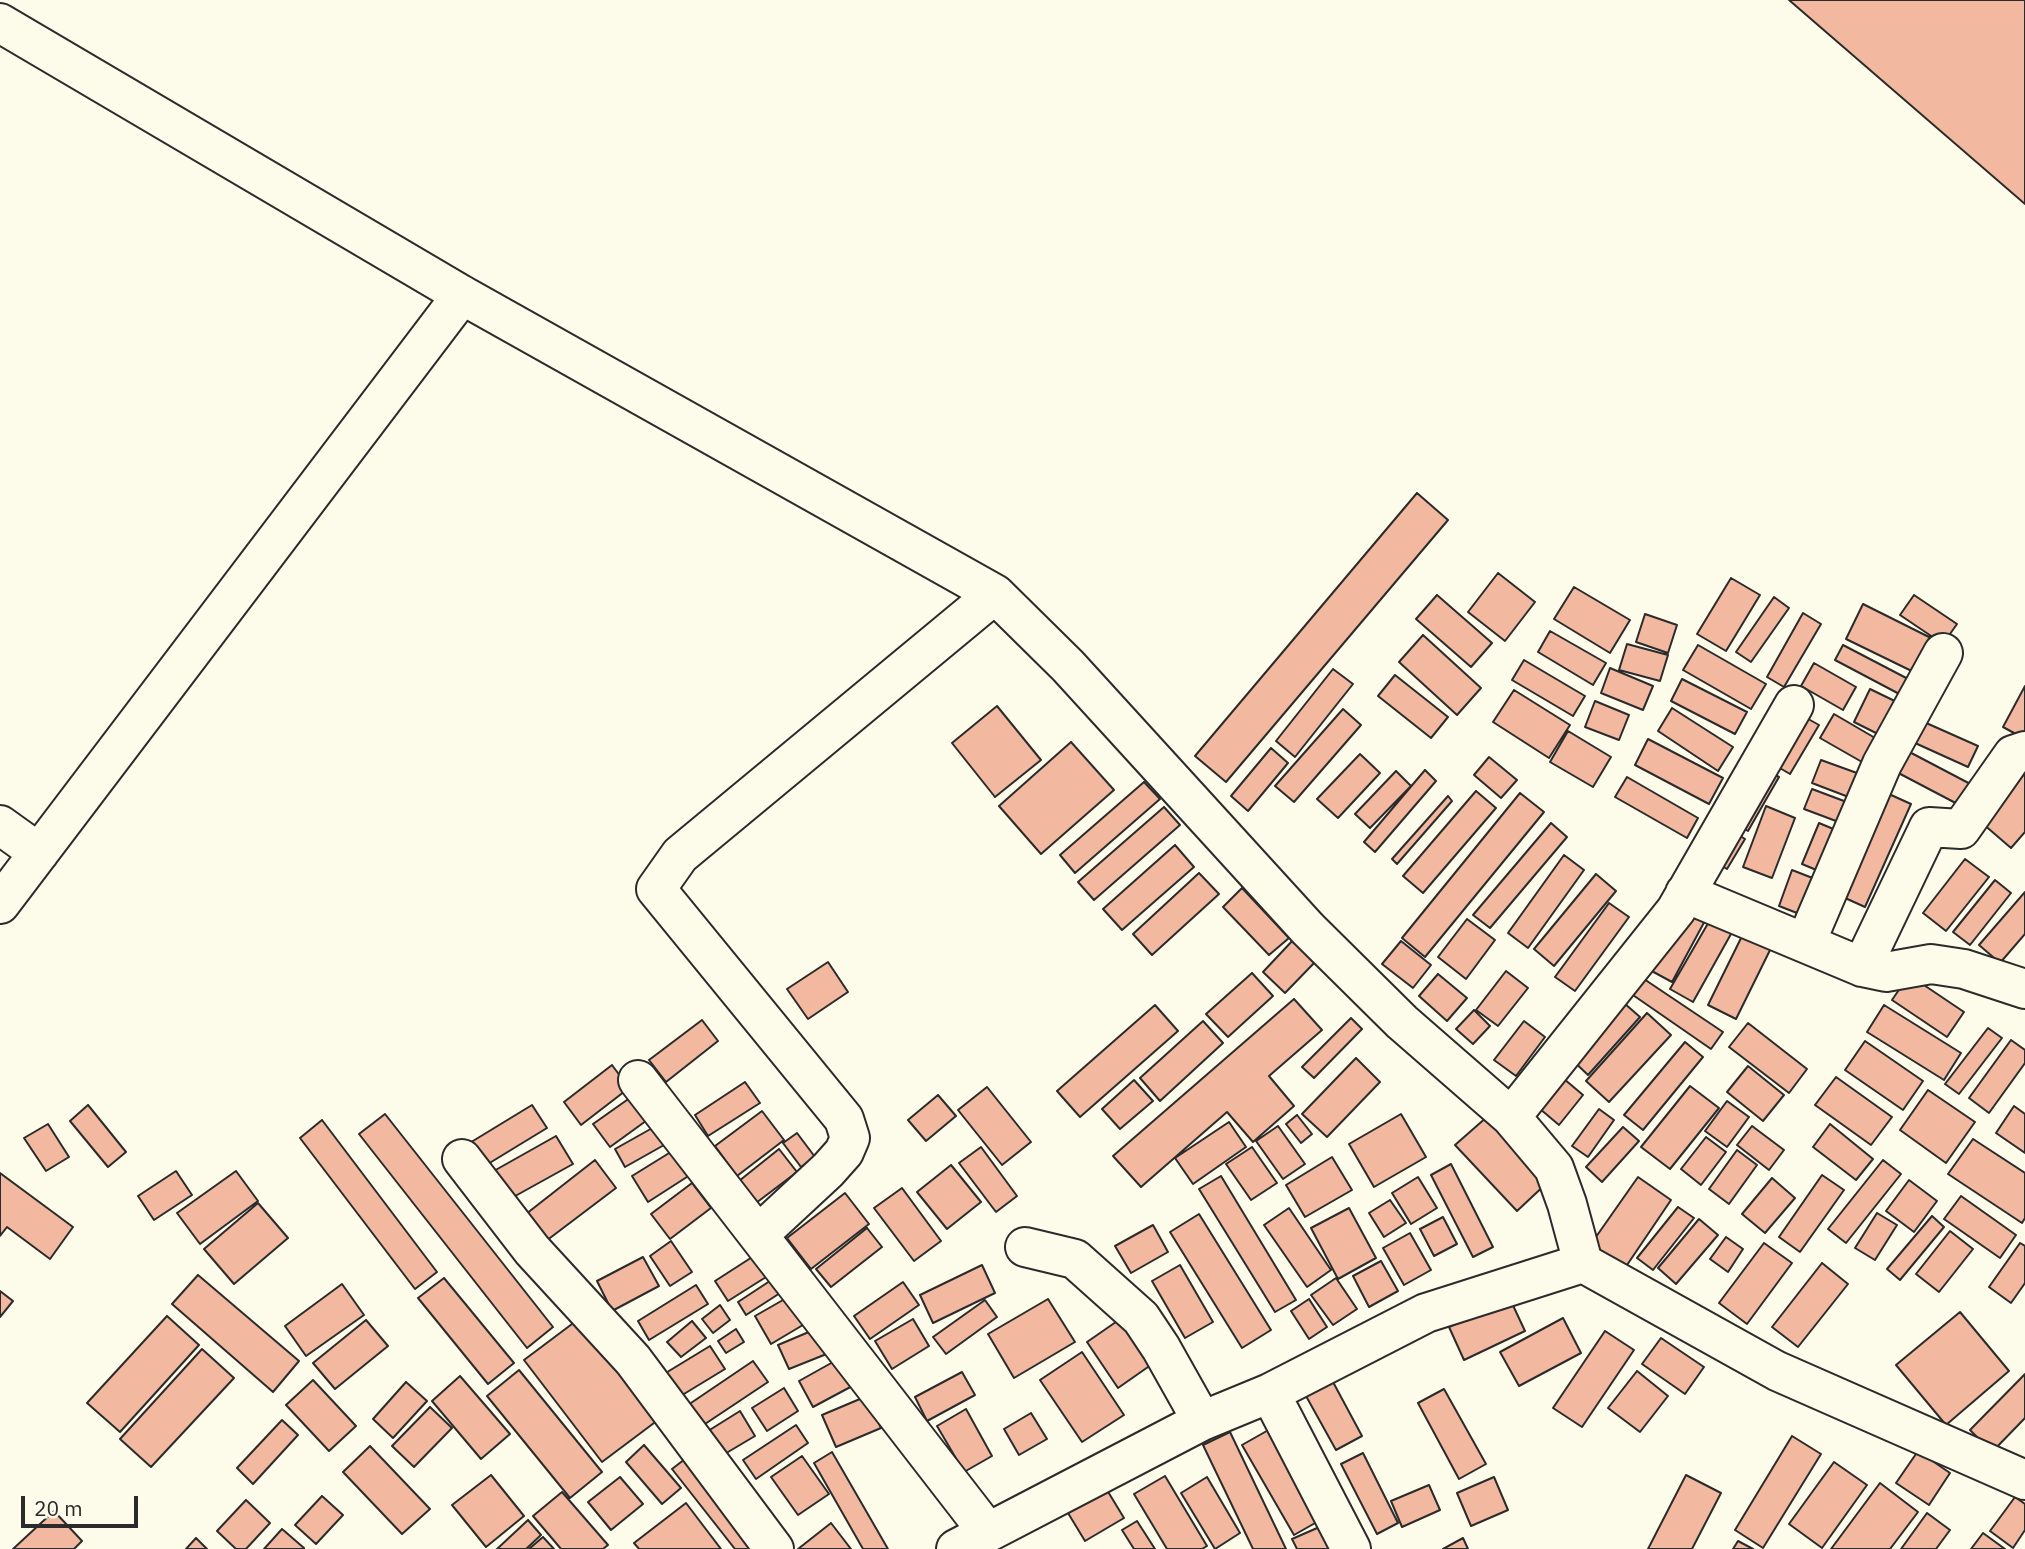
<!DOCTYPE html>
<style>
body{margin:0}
#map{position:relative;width:2025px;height:1549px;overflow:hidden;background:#fdfbea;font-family:"IBM Plex Sans",sans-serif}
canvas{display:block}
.scale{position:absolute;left:21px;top:1496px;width:117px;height:32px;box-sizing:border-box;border:4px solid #2b2b2b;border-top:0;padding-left:9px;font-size:21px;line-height:24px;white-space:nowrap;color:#2b2b2b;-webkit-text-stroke:5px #fdfbea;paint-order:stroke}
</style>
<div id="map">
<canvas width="2025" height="1549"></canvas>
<div class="scale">20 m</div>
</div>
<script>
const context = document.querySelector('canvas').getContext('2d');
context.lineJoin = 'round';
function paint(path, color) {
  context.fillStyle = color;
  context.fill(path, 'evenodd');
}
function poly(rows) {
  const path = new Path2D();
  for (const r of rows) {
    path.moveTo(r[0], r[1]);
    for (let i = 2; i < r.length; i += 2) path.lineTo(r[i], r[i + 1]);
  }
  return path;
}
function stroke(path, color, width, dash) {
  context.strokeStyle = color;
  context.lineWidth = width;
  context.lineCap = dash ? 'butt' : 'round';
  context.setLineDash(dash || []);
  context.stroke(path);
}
const building = poly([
 [1789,0,2025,0,2025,204,1789,0],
 [1417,493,1448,520,1226,782,1195,756,1417,493],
 [1498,573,1535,602,1505,641,1468,612,1498,573],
 [1731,578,1760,595,1726,651,1697,634,1731,578],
 [1574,587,1630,620,1610,653,1554,619,1574,587],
 [1437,595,1492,643,1471,667,1416,619,1437,595],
 [1914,595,1957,624,1943,644,1900,615,1914,595],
 [1774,597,1789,608,1751,662,1736,652,1774,597],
 [1863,604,1943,644,1926,678,1846,639,1863,604],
 [1803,613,1821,624,1784,687,1767,677,1803,613],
 [1645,614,1677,625,1668,653,1636,642,1645,614],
 [1550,631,1606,663,1593,685,1538,652,1550,631],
 [1423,635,1481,688,1457,715,1399,662,1423,635],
 [1627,644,1668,655,1660,681,1619,670,1627,644],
 [1698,645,1766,684,1751,709,1683,670,1698,645],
 [1843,645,1912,681,1905,697,1835,660,1843,645],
 [1524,660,1585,696,1573,716,1512,680,1524,660],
 [1814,663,1856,687,1843,710,1801,686,1814,663],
 [1610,668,1653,686,1643,710,1601,693,1610,668],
 [1333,669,1353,684,1295,757,1276,741,1333,669],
 [1395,675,1448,717,1431,738,1378,696,1395,675],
 [1682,679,1747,712,1735,734,1671,701,1682,679],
 [2025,686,2025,739,2003,727,2025,686],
 [1870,689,1905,706,1888,739,1854,722,1870,689],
 [1514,690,1570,725,1549,758,1493,722,1514,690],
 [1595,701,1629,715,1619,740,1585,727,1595,701],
 [997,706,1041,760,995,797,952,743,997,706],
 [1672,708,1733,747,1718,771,1658,731,1672,708],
 [1343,709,1361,725,1294,802,1275,786,1343,709],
 [1794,711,1819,725,1790,774,1766,760,1794,711],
 [1834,714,1882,742,1869,766,1820,738,1834,714],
 [1924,722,1978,746,1968,767,1915,743,1924,722],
 [1568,731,1611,757,1593,787,1550,762,1568,731],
 [1648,739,1723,778,1709,804,1635,765,1648,739],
 [1071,742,1114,790,1041,854,999,806,1071,742],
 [1898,746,1978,788,1967,809,1887,767,1898,746],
 [1271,748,1288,763,1248,811,1231,796,1271,748],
 [1360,754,1380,773,1338,818,1317,799,1360,754],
 [1489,757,1517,780,1501,798,1474,775,1489,757],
 [1821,760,1868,777,1859,801,1812,783,1821,760],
 [1762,768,1779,777,1748,831,1732,821,1762,768],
 [1425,770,1436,781,1375,852,1364,842,1425,770],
 [1396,771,1411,786,1370,828,1355,814,1396,771],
 [2025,773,2025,832,2011,848,1982,823,2025,773],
 [1627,777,1698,818,1687,838,1615,797,1627,777],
 [1144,782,1160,799,1075,873,1060,855,1144,782],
 [1812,789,1860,807,1852,827,1804,809,1812,789],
 [1880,790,1911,804,1865,907,1834,893,1880,790],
 [1476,791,1496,808,1423,893,1403,876,1476,791],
 [1520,793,1544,812,1425,957,1402,938,1520,793],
 [1448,796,1452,801,1397,864,1392,859,1448,796],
 [1766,806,1795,818,1772,878,1743,867,1766,806],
 [1164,807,1180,825,1094,900,1078,882,1164,807],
 [1551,823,1567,837,1490,928,1473,915,1551,823],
 [1819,823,1843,833,1826,874,1802,864,1819,823],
 [1729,829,1745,839,1727,869,1710,859,1729,829],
 [1175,845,1194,867,1122,930,1103,909,1175,845],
 [1564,855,1584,870,1528,948,1508,933,1564,855],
 [1965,859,1989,877,1946,931,1923,913,1965,859],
 [1792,870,1828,884,1815,920,1779,906,1792,870],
 [1199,873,1219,894,1152,955,1133,934,1199,873],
 [1596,874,1616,891,1554,966,1534,949,1596,874],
 [1995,880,2011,893,1970,945,1953,932,1995,880],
 [1242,888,1289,938,1269,955,1223,907,1242,888],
 [2025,892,2025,934,2000,963,1979,945,2025,892],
 [1609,903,1629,917,1575,991,1555,977,1609,903],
 [1682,905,1707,917,1672,982,1648,969,1682,905],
 [1714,913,1736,925,1693,1002,1670,989,1714,913],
 [1467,919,1495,940,1466,979,1438,957,1467,919],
 [1746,928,1774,942,1736,1019,1708,1005,1746,928],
 [1294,939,1316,961,1285,993,1263,972,1294,939],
 [1401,941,1431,965,1413,988,1382,964,1401,941],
 [828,962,848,992,808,1019,787,989,828,962],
 [1506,971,1528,988,1498,1026,1476,1010,1506,971],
 [1252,973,1273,996,1228,1037,1206,1014,1252,973],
 [1438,974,1467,998,1447,1021,1419,996,1438,974],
 [1909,975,1964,1012,1947,1037,1892,1000,1909,975],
 [1641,977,1723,1032,1711,1049,1630,993,1641,977],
 [1616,996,1640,1017,1588,1075,1565,1053,1616,996],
 [1294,999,1322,1030,1269,1076,1294,1106,1253,1142,1227,1112,1141,1187,1113,1156,1294,999],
 [1155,1005,1178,1031,1080,1117,1057,1091,1155,1005],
 [1884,1005,1961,1053,1944,1080,1867,1032,1884,1005],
 [1474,1010,1490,1026,1473,1044,1456,1029,1474,1010],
 [1647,1013,1671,1035,1609,1102,1586,1081,1647,1013],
 [1351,1018,1362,1029,1314,1078,1302,1067,1351,1018],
 [702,1020,718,1041,666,1082,649,1060,702,1020],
 [1203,1021,1223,1043,1160,1101,1140,1078,1203,1021],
 [1524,1021,1545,1037,1516,1076,1494,1060,1524,1021],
 [1748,1023,1807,1069,1789,1093,1729,1047,1748,1023],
 [1988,1028,2002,1038,1959,1094,1945,1084,1988,1028],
 [2011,1040,2025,1050,2025,1063,1989,1113,1969,1098,2011,1040],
 [1865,1041,1923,1081,1903,1110,1845,1070,1865,1041],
 [1685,1042,1703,1057,1643,1130,1624,1115,1685,1042],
 [1356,1058,1380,1082,1327,1137,1302,1114,1356,1058],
 [612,1065,629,1088,581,1125,564,1102,612,1065],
 [1748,1066,1784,1095,1763,1121,1727,1092,1748,1066],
 [1557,1073,1583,1095,1559,1125,1533,1103,1557,1073],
 [1836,1077,1892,1117,1871,1145,1815,1105,1836,1077],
 [1134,1080,1153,1101,1120,1129,1102,1109,1134,1080],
 [745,1082,760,1103,708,1136,695,1115,745,1082],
 [1690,1086,1719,1108,1670,1169,1641,1147,1690,1086],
 [987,1087,1031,1142,1002,1165,958,1110,987,1087],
 [1928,1090,1975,1122,1946,1163,1900,1130,1928,1090],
 [634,1095,650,1118,610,1147,593,1124,634,1095],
 [938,1095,956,1116,926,1141,908,1120,938,1095],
 [1727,1101,1749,1117,1727,1147,1705,1131,1727,1101],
 [88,1105,126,1152,108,1167,70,1121,88,1105],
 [532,1105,547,1128,483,1167,468,1144,532,1105],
 [2014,1106,2025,1114,2025,1153,1996,1133,2014,1106],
 [1599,1109,1614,1120,1588,1157,1572,1146,1599,1109],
 [762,1111,784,1140,737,1176,715,1146,762,1111],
 [385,1114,553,1327,527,1348,359,1134,385,1114],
 [1401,1114,1426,1157,1374,1187,1349,1144,1401,1114],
 [1297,1115,1312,1134,1301,1143,1286,1124,1297,1115],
 [1488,1116,1549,1181,1517,1211,1455,1145,1488,1116],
 [322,1120,437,1272,415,1289,300,1138,322,1120],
 [663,1122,673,1140,625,1167,615,1149,663,1122],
 [1229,1122,1246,1147,1193,1184,1175,1158,1229,1122],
 [48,1124,69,1157,46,1171,24,1138,48,1124],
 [1830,1124,1873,1159,1856,1180,1813,1147,1830,1124],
 [1278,1126,1305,1164,1283,1179,1256,1141,1278,1126],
 [1752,1126,1784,1150,1769,1170,1737,1145,1752,1126],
 [1623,1127,1639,1141,1602,1182,1586,1167,1623,1127],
 [797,1133,815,1157,801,1167,783,1143,797,1133],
 [556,1136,573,1164,508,1200,492,1172,556,1136],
 [1706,1137,1726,1152,1701,1185,1681,1169,1706,1137],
 [1973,1139,2025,1173,2025,1218,2022,1223,1948,1174,1973,1139],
 [981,1147,1017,1196,996,1212,959,1163,981,1147],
 [1252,1147,1277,1183,1251,1200,1226,1164,1252,1147],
 [779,1149,797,1172,756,1203,739,1181,779,1149],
 [674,1150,690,1175,648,1202,632,1176,674,1150],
 [1737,1150,1757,1165,1729,1204,1709,1189,1737,1150],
 [1332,1157,1352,1190,1305,1217,1286,1185,1332,1157],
 [595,1160,616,1188,546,1241,526,1214,595,1160],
 [1883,1160,1901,1174,1846,1243,1828,1229,1883,1160],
 [1451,1164,1493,1247,1473,1257,1431,1175,1451,1164],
 [951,1165,981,1202,947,1229,917,1192,951,1165],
 [176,1171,192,1195,154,1220,138,1196,176,1171],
 [236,1171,258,1201,200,1244,177,1213,236,1171],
 [0,1173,73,1227,50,1259,7,1227,0,1236,0,1173],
 [1822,1175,1844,1190,1800,1252,1779,1237,1822,1175],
 [1221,1176,1296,1300,1275,1312,1199,1189,1221,1176],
 [1418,1177,1437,1208,1411,1224,1392,1193,1418,1177],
 [1638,1177,1671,1200,1625,1268,1591,1244,1638,1177],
 [1772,1178,1795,1198,1765,1233,1742,1214,1772,1178],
 [1909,1180,1937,1201,1914,1232,1886,1211,1909,1180],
 [692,1183,711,1208,670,1239,651,1214,692,1183],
 [902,1188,941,1241,914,1261,874,1208,902,1188],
 [845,1193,869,1224,811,1269,787,1238,845,1193],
 [1961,1196,2016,1235,2000,1258,1944,1219,1961,1196],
 [1390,1200,1406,1223,1384,1237,1369,1213,1390,1200],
 [258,1203,288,1238,234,1284,204,1249,258,1203],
 [1678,1207,1694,1218,1653,1270,1637,1258,1678,1207],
 [1289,1208,1331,1270,1307,1287,1264,1225,1289,1208],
 [1349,1208,1376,1258,1338,1279,1311,1228,1349,1208],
 [1877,1213,1897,1225,1875,1260,1855,1248,1877,1213],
 [1199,1214,1271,1330,1242,1348,1170,1232,1199,1214],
 [1932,1216,1944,1227,1900,1280,1887,1269,1932,1216],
 [1443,1217,1457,1244,1434,1256,1420,1229,1443,1217],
 [1699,1219,1718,1235,1676,1284,1658,1268,1699,1219],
 [1153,1225,1168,1252,1131,1273,1115,1246,1153,1225],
 [867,1228,882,1247,831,1287,816,1269,867,1228],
 [1950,1231,1973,1249,1939,1292,1916,1274,1950,1231],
 [1410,1233,1431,1270,1404,1285,1383,1248,1410,1233],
 [1726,1237,1743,1249,1728,1272,1710,1259,1726,1237],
 [671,1241,692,1272,670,1286,650,1256,671,1241],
 [1764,1243,1792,1263,1747,1324,1719,1303,1764,1243],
 [2020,1243,2025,1246,2025,1283,2011,1303,1989,1287,2020,1243],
 [760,1252,774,1272,728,1301,715,1281,760,1252],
 [643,1257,659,1286,612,1311,597,1281,643,1257],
 [1381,1261,1398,1291,1369,1307,1353,1276,1381,1261],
 [1822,1263,1848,1284,1798,1347,1772,1327,1822,1263],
 [982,1265,995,1293,933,1323,920,1295,982,1265],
 [1180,1265,1213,1322,1185,1338,1152,1281,1180,1265],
 [782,1273,791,1286,746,1315,738,1302,782,1273],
 [198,1275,299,1361,273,1392,172,1304,198,1275],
 [444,1278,514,1363,488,1384,418,1298,444,1278],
 [1336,1278,1357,1309,1333,1325,1311,1295,1336,1278],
 [903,1282,919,1305,870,1339,854,1316,903,1282],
 [342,1284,364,1315,306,1356,285,1326,342,1284],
 [696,1285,708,1304,649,1340,638,1321,696,1285],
 [0,1291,13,1301,0,1317,0,1291],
 [797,1292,813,1319,771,1344,755,1316,797,1292],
 [1048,1299,1075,1342,1014,1378,988,1334,1048,1299],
 [1309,1299,1327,1327,1309,1339,1291,1311,1309,1299],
 [1510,1299,1525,1331,1464,1360,1449,1327,1510,1299],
 [985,1300,997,1317,946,1354,933,1337,985,1300],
 [720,1305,730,1320,713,1333,702,1319,720,1305],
 [1960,1312,2009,1371,1946,1425,1896,1365,1960,1312],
 [584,1315,662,1417,602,1462,524,1360,584,1315],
 [1126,1315,1158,1360,1118,1388,1087,1342,1126,1315],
 [167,1316,199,1345,120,1432,87,1403,167,1316],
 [1563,1318,1581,1353,1519,1386,1500,1352,1563,1318],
 [913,1319,929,1346,892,1369,875,1341,913,1319],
 [366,1320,388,1346,335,1389,313,1363,366,1320],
 [692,1321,706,1338,681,1357,667,1342,692,1321],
 [823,1326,834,1351,789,1369,778,1345,823,1326],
 [736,1329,744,1342,726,1353,718,1341,736,1329],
 [1605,1331,1634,1350,1582,1427,1553,1408,1605,1331],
 [1661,1338,1704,1367,1685,1394,1642,1364,1661,1338],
 [710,1346,725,1369,679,1397,664,1374,710,1346],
 [202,1349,234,1378,151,1467,120,1439,202,1349],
 [1082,1352,1124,1415,1082,1442,1040,1380,1082,1352],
 [842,1357,856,1384,813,1407,799,1381,842,1357],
 [753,1361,768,1382,699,1428,685,1407,753,1361],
 [519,1370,602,1472,570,1498,487,1396,519,1370],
 [1637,1371,1668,1396,1640,1432,1608,1408,1637,1371],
 [962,1372,975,1395,927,1421,915,1397,962,1372],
 [2025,1374,2025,1418,1992,1452,1970,1430,2025,1374],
 [460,1376,510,1434,481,1459,432,1401,460,1376],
 [313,1380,356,1426,329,1451,286,1405,313,1380],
 [406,1382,427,1401,393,1438,373,1419,406,1382],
 [1333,1382,1362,1436,1336,1450,1306,1396,1333,1382],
 [784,1388,798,1411,767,1431,752,1408,784,1388],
 [1444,1389,1486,1464,1459,1479,1418,1403,1444,1389],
 [867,1396,881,1428,836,1447,822,1415,867,1396],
 [430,1407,452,1428,414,1467,392,1446,430,1407],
 [966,1409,992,1456,964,1472,937,1426,966,1409],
 [740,1411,755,1436,723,1455,708,1431,740,1411],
 [1031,1413,1047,1439,1019,1455,1004,1429,1031,1413],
 [282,1420,298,1435,253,1484,237,1468,282,1420],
 [796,1425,808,1443,756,1479,743,1460,796,1425],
 [1272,1428,1324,1518,1294,1535,1242,1445,1272,1428],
 [1230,1432,1286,1549,1253,1549,1203,1445,1230,1432],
 [1792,1436,1821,1454,1763,1548,1735,1530,1792,1436],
 [644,1445,681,1488,662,1504,626,1462,644,1445],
 [370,1446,430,1509,402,1534,343,1472,370,1446],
 [1918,1451,1950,1473,1929,1505,1896,1483,1918,1451],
 [694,1452,770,1549,735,1549,672,1469,694,1452],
 [832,1452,888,1549,863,1549,814,1463,832,1452],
 [1363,1453,1398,1523,1377,1534,1341,1464,1363,1453],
 [802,1456,829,1494,798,1515,771,1477,802,1456],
 [1834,1462,1867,1485,1822,1548,1789,1524,1834,1462],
 [491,1475,524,1516,486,1547,452,1505,491,1475],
 [1686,1475,1721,1493,1692,1549,1648,1549,1686,1475],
 [1165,1476,1207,1546,1202,1549,1167,1549,1134,1494,1165,1476],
 [620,1477,643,1504,611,1530,588,1502,620,1477],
 [1207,1477,1240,1533,1215,1549,1181,1493,1207,1477],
 [1494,1477,1508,1510,1471,1526,1457,1493,1494,1477],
 [1880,1483,1918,1512,1890,1549,1831,1549,1880,1483],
 [1429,1485,1440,1510,1402,1527,1391,1501,1429,1485],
 [1107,1490,1124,1518,1085,1541,1068,1513,1107,1490],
 [562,1492,608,1545,603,1549,561,1549,533,1516,562,1492],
 [322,1496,343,1515,316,1544,295,1525,322,1496],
 [2015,1497,2025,1504,2025,1530,2013,1548,1990,1531,2015,1497],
 [246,1500,270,1523,246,1549,236,1549,217,1531,246,1500],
 [686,1503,721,1549,639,1549,634,1543,686,1503],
 [54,1511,82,1541,74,1549,13,1549,54,1511],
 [1927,1513,1950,1530,1936,1549,1901,1549,1927,1513],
 [528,1520,541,1535,526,1549,497,1549,528,1520],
 [1137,1521,1155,1549,1134,1549,1122,1530,1137,1521],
 [831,1523,851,1549,798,1549,831,1523],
 [1324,1525,1335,1549,1297,1549,1292,1539,1324,1525],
 [282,1529,304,1548,304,1549,264,1549,282,1529],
 [1983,1533,2005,1549,1971,1549,1983,1533],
 [543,1537,554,1549,529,1549,543,1537],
 [196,1538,207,1549,186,1549,196,1538],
 [1463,1538,1468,1549,1443,1549,1463,1538],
 [1738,1541,1753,1549,1733,1549,1738,1541]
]);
const minor = poly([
 [0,23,462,295,995,594,1068,666,1308,929,1402,1022,1511,1117,1554,1168,1567,1204,1583,1263],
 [0,825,39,853],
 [1685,893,1862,967,1886,972,1931,964,1964,969,2025,989],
 [0,904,462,295],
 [1806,942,1882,764,1943,653],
 [1862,967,1929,827,1961,829,2013,755,2025,751],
 [638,1080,987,1531],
 [1511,1117,1676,910,1794,705],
 [462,1159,532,1250,633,1360,774,1549],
 [758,1235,828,1170,844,1152,850,1138,844,1119,656,889,680,855,995,594],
 [1025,1247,1075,1259,1141,1318,1161,1348,1202,1421],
 [1270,1393,1351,1549],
 [956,1549,1202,1421,1270,1393,1426,1313,1583,1263,1777,1371,2025,1480]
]);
paint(building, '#f2b8a0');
stroke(building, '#2b2b2b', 2);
stroke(minor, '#2b2b2b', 42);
stroke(minor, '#fdfbea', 38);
</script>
